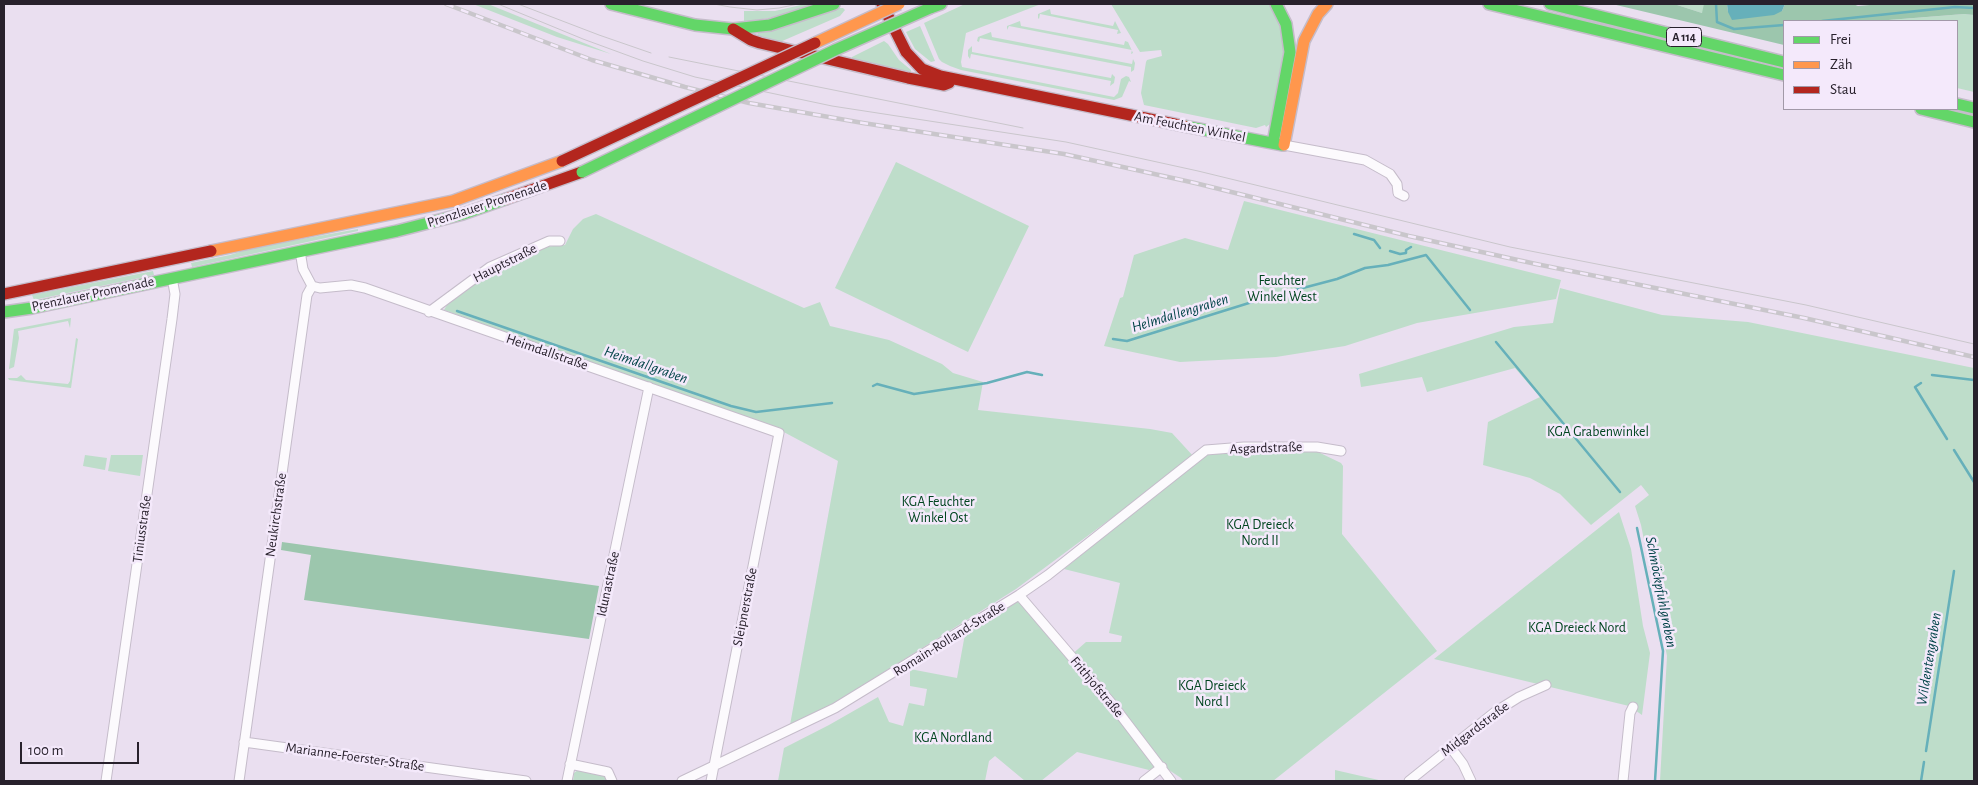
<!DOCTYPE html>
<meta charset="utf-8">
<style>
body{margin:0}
#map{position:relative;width:1978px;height:785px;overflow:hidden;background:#eadff0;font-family:"Alegreya Sans",sans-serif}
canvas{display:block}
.frame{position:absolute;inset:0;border:5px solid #28212c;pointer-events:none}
.legend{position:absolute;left:1783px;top:20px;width:175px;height:90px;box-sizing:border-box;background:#f4e9fb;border:1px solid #a299a8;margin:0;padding:6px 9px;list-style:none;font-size:15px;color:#28212c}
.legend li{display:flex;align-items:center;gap:10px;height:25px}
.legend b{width:25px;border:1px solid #a299a8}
.scale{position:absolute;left:20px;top:742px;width:119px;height:22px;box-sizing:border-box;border:2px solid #28212c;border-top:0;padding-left:6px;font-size:15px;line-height:18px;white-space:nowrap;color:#28212c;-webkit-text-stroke:4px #f4e9fb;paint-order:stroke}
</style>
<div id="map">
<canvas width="1978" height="785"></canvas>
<div class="frame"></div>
<ul class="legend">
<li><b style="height:6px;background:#63d668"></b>Frei</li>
<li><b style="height:6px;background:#ff974d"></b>Zäh</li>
<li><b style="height:6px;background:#b3261e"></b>Stau</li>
</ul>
<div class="scale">100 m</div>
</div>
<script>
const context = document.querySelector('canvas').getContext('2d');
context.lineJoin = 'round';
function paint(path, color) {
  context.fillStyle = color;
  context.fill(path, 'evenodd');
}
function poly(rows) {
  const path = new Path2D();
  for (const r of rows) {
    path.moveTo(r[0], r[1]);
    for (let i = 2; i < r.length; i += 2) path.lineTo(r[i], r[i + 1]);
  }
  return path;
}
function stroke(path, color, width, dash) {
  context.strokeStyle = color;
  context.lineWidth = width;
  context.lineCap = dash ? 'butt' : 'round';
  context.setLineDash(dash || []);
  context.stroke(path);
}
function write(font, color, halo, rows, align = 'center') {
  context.font = font + ' "Alegreya Sans",sans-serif';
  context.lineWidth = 5;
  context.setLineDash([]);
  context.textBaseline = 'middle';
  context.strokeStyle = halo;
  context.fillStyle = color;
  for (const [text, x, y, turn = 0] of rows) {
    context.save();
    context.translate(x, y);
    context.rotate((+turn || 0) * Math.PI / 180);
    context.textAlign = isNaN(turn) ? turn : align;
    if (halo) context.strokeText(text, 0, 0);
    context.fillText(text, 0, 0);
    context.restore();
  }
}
const green = poly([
 [473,4,488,4,611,54,557,37],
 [805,4,814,4,775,17,744,22,744,11,775,11],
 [965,4,1041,4,966,33,961,62,962,67,1114,97,1118,93,1121,79,1126,76,1129,77,1131,82,1129,81,1122,97,1114,100,961,70,950,66,942,62,939,59,924,23],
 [1111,4,1270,4,1276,13,1285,43,1270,124,1266,127,1265,125,1256,128,1144,105,1141,93,1146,62,1147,60,1162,56,1161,50,1140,52],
 [1674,4,1704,4,1704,11,1702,13],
 [839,8,843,8,845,10,840,16,780,42,757,36,758,33,796,23],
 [1050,9,1051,14,1113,26,1115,21,1121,33,1117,34,1118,30,1040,14,1039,19,1038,18,1038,14],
 [1964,14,1974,15,1974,92,1957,88,1957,21,1877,21],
 [1020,21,1021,26,1124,45,1125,41,1128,42,1133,53,1131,54,1132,50,1009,26,1007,30,1007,26],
 [920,26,935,61,931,62,915,49,906,32],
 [991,32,992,37,1132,64,1133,59,1135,63,1134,70,1131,72,1131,67,980,38,979,42,977,41,978,37],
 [884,41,888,44,899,60,911,70,911,72,852,59,852,57],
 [972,46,972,52,1111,78,1112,74,1115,77,1114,83,1110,86,1111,81,971,54,970,59,968,56,968,50],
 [896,162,1029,226,968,352,835,288],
 [1244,201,1561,280,1556,299,1417,323,1345,346,1276,357,1180,362,1104,346,1120,298,1123,297,1134,255,1185,238,1228,250],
 [596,214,804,308,820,302,830,326,889,340,942,364,953,373,983,382,978,410,1150,429,1172,433,1194,457,1016,589,838,701,790,725,838,461,780,430,444,310,451,298,474,282,514,259,542,247,565,245,573,229,583,219],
 [358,229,358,231,192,267,191,263,230,255,252,248],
 [153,271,154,275,34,300,32,295],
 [1560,288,1662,315,1748,322,1974,368,1974,781,1660,781,1667,656,1641,525,1635,506,1649,495,1641,485,1591,525,1560,494,1530,478,1483,465,1488,422,1540,397,1515,368,1427,392,1422,377,1361,387,1359,374,1514,327,1553,323],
 [71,318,70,328,68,321,18,331,19,338,14,367,9,369,14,329],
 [76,338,78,339,71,388,9,380,8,378,17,378,21,375,26,380,68,384,70,381],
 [1244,451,1316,451,1341,463,1343,466,1342,534,1437,651,1273,781,1183,781,1181,778,1160,764,1149,770,1077,752,1041,781,1025,781,995,756,989,761,985,781,778,781,784,748,829,725,878,697,889,722,903,726,909,703,924,706,927,689,910,686,910,669,957,678,965,634,1014,601,1021,603,1069,657,1086,642,1121,642,1122,636,1109,633,1120,583,1064,569,1192,464,1207,455],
 [85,455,107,458,105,470,83,466],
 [111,455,143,455,140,476,108,471],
 [1619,512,1631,549,1643,626,1650,653,1642,715,1629,706,1434,659],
 [578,770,604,774,609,781,573,781,574,773],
 [1335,770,1383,781,1335,781]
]);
const forest = poly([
 [1612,4,1674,4,1702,13,1704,4,1727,4,1728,12,1782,11,1785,4,1853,4,1858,6,1881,4,1974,4,1974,15,1964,14,1876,21,1784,21,1784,45],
 [282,542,599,586,589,639,304,600,311,555,281,550]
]);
const water = poly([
 [1727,4,1785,4,1782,11,1774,15,1732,20,1728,12]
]);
const stream = poly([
 [1716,4,1717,22,1734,29,1784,25],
 [1822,21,1955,7,1974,8],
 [1354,234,1374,240,1380,248],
 [1390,251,1400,254,1406,253,1406,250,1411,247],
 [457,311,731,406,756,412,832,403],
 [1113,339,1127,341,1265,298,1337,279,1365,268,1388,265,1426,255,1470,310],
 [1496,342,1620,492],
 [1932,375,1974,380],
 [1921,383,1915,387,1947,439],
 [873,386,877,384,914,394,987,383,1027,372,1042,375],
 [1954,450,1974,482],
 [1637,528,1663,651,1655,781],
 [1926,751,1954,571],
 [1921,781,1924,762]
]);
const street = poly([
 [1284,145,1365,160,1390,174,1397,184,1398,193,1404,196],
 [300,251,303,269,312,286],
 [312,286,320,288,351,285,365,288,779,433,711,781],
 [429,312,490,267,549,241,560,241],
 [1019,595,1113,705,1171,781],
 [244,742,526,781],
 [1451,748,1463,764,1471,781],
 [570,764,608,772,612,781],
 [106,781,172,319,175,294,172,278],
 [239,781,307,295,312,286],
 [567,781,649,387],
 [682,781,835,708,1019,595,1048,575,1206,450,1244,447,1317,447,1341,451],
 [1144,781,1162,767],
 [1409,781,1495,712,1519,697,1546,685],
 [1623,781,1630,713,1633,707]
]);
const fast = poly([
 [611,4,695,25,733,29,770,25,834,4],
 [1489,4,1784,75],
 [1550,4,1784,62],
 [930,8,941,4],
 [1957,104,1974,108],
 [1921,109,1974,122],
 [1184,126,1282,145],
 [1273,143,1290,52,1286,24,1276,4],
 [4,312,32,308,397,231,463,214,506,199]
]);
const slow = poly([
 [1284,145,1304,41,1318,14,1327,4],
 [211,251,453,201,562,161]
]);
const jam = poly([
 [882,4,906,52,922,69,940,76,1184,126],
 [733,29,751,40,760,43,908,78,944,85,949,83],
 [506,199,582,172],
 [4,294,211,251]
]);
const tram = poly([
 [498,4,583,39,643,61,695,77,832,106,1066,142,1198,171,1510,247,1806,305,1974,344],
 [518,4,599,35,651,53],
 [714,4,730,7,757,10,779,8,798,4],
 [669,57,1023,128]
]);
const rail = poly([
 [446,4,592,60,685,87,749,103,863,123,1064,154,1195,183,1409,236,1536,264,1804,318,1974,357]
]);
const fastBridge = poly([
 [582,172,835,50,930,8]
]);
const slowBridge = poly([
 [815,43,899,4]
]);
const jamBridge = poly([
 [562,161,815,43]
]);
const shields = [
 [1684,37,35]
];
const shieldNames = [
 ["A 114",1684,37]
];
const streetNames = [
 ["Am Feuchten Winkel",1190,127,11],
 ["Prenzlauer Promenade",487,204,-18],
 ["Hauptstraße",505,263,-27],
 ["Prenzlauer Promenade",93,294,-12],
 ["Heimdallstraße",547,352,19],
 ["Asgardstraße",1266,448,-2],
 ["Neukirchstraße",276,515,-82],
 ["Tiniusstraße",142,529,-82],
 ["Idunastraße",608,584,-78],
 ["Sleipnerstraße",745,607,-79],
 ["Romain-Rolland-Straße",949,639,-32],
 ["Frithjofstraße",1097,687,50],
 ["Midgardstraße",1475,729,-37],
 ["Marianne-Foerster-Straße",355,757,8]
];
const parkNames = [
 ["Feuchter",1282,281],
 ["Winkel West",1282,297],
 ["KGA Grabenwinkel",1598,432],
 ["KGA Feuchter",938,502],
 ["Winkel Ost",938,518],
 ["KGA Dreieck",1260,525],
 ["Nord II",1260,541],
 ["KGA Dreieck Nord",1577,628],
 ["KGA Dreieck",1212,686],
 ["Nord I",1212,702],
 ["KGA Nordland",953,738]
];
const waterNames = [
 ["Helmdallengraben",1180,313,-17],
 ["Heimdallgraben",646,365,19],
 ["Schmöckpfuhlgraben",1661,592,79],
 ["Wildentengraben",1929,659,-81]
];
paint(green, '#beddca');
paint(forest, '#9cc6ad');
paint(water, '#66b0ba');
stroke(stream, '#66b0ba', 2.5);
stroke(street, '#c5bcca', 11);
stroke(fast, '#c5bcca', 14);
stroke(slow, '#c5bcca', 14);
stroke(jam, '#c5bcca', 14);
stroke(street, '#fcfafd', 9);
stroke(fast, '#63d668', 11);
stroke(slow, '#ff974d', 11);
stroke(jam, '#b3261e', 11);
stroke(tram, '#c9c6cb', 1);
stroke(rail, '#c9c6cb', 4.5);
stroke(rail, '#f4e9fb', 2.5, [8]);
stroke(fastBridge, '#c5bcca', 14, []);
stroke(slowBridge, '#c5bcca', 14, []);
stroke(jamBridge, '#c5bcca', 14, []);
stroke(fastBridge, '#63d668', 11);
stroke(slowBridge, '#ff974d', 11);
stroke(jamBridge, '#b3261e', 11);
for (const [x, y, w] of shields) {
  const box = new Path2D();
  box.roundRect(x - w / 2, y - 9.5, w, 19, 4);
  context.fillStyle = '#f4e9fb';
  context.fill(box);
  stroke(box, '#28212c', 1);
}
write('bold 12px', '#28212c', null, shieldNames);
write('14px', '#28212c', '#f4e9fb', streetNames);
write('14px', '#00451f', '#f4e9fb', parkNames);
write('italic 15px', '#004347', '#f4e9fb', waterNames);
</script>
